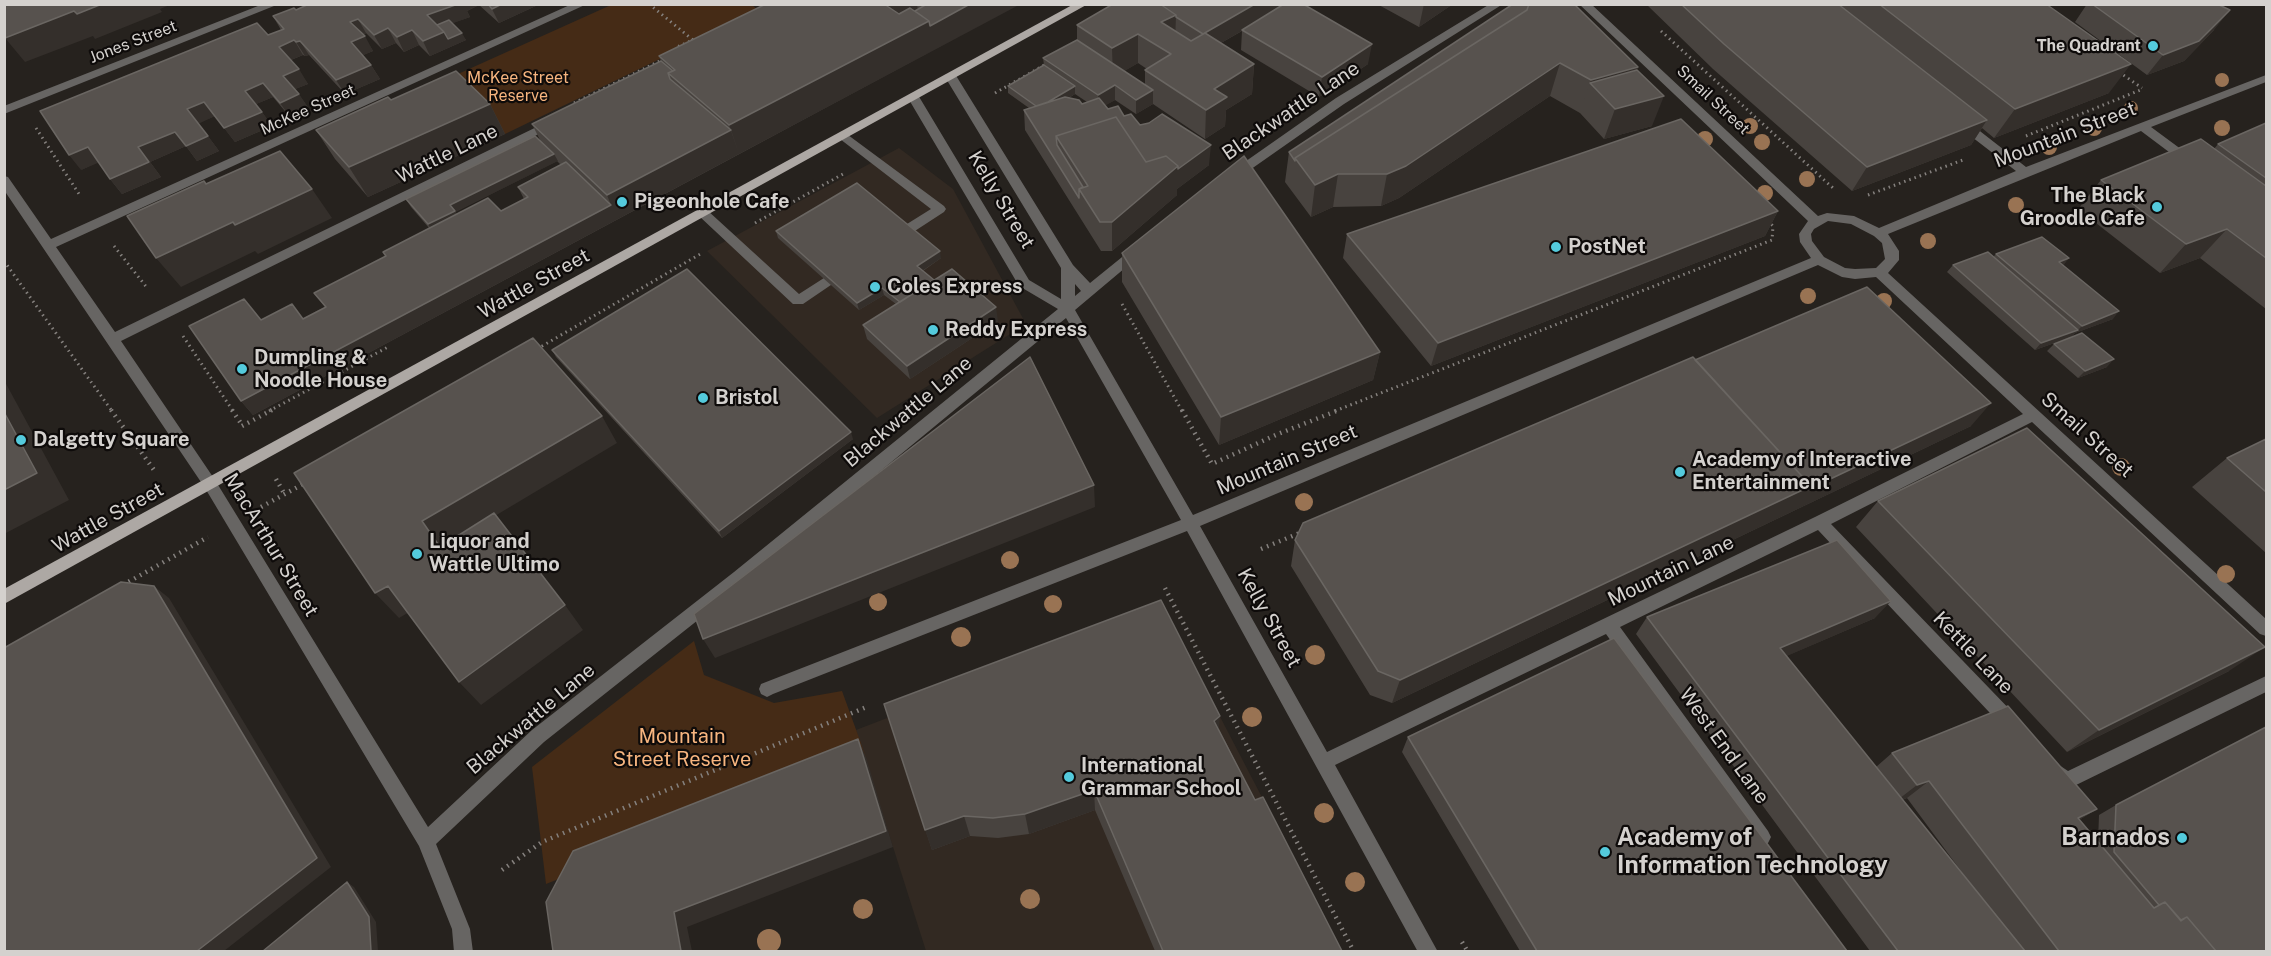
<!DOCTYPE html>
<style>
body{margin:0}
#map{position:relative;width:2271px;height:956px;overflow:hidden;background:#26221e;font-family:"Public Sans",sans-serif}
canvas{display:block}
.frame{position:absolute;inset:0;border:6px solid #d4d1ce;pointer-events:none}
</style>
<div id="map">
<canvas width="2271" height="956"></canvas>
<div class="frame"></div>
</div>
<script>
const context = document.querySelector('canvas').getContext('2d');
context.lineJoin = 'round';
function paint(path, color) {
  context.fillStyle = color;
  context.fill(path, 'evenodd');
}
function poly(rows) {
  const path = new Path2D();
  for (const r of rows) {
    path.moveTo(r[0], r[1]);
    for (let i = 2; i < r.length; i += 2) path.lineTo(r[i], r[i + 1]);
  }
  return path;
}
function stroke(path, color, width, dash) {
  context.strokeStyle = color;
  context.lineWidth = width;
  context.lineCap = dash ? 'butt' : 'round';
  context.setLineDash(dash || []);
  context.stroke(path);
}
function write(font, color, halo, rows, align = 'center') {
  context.font = font + ' "Public Sans",sans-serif';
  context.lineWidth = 4.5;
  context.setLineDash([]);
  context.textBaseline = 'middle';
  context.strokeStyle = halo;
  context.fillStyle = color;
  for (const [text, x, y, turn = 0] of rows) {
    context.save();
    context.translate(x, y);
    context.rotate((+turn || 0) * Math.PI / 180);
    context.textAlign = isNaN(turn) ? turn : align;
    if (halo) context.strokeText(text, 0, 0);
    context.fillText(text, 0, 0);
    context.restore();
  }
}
const built = poly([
 [899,148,953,189,1026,324,877,418,707,251],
 [1165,611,1342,951,926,951,856,730]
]);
const green = poly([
 [751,4,759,11,505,134,449,78,611,5],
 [694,641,704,675,774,703,842,691,866,757,546,884,532,767]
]);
const pathFar1 = poly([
 [649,4,693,40,677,47,680,50],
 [1661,31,1833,188],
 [2119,72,2142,88],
 [995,93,1048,63],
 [574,103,664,59],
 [36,128,81,197],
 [2026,136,2143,89],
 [1868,195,1963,160],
 [755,223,843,174],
 [114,246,148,289],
 [4,261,112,411],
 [1122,304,1182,411],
 [183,336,233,411],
 [537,349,702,253],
 [269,411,388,347],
 [1335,411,1772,240,1773,226,1770,223]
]);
const path = poly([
 [111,410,154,470],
 [232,410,242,425],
 [1182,410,1212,464,1278,434,1339,410],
 [242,426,272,410],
 [276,479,285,495],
 [261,507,305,483],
 [1261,549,1302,532],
 [123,585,208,537],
 [1165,588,1354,952],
 [502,870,542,842,869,706],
 [1462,942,1468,952]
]);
const minor = poly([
 [263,4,279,4,4,114,4,106,263,4],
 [572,4,587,4,56,247,115,332,551,120,559,120,561,123,121,341,215,480,428,827,532,730,734,572,1058,309,1019,286,908,98,910,95,918,95,1029,280,1061,299,1061,268,945,77,947,74,955,74,1073,265,1090,283,1132,249,1142,249,1144,252,1075,310,1193,515,1811,258,1800,242,1799,234,1808,221,1579,4,1591,4,1818,216,1827,213,1854,216,1879,228,2016,171,1959,127,1959,121,1967,121,2026,167,2266,75,2266,82,2151,127,2193,158,2193,164,2185,164,2141,131,1888,234,1899,251,1899,260,1888,273,2266,619,2266,636,2260,634,2032,422,1831,524,2017,717,2020,723,2017,729,2011,731,2005,729,1818,530,1620,627,1768,831,1771,837,1768,843,1762,846,1756,843,1606,634,1335,765,1438,952,1418,952,1187,531,773,694,767,697,761,694,759,689,761,684,1181,520,1066,318,746,582,544,742,436,844,470,929,473,952,454,952,452,929,419,846,205,488,4,190,4,176,8,177,51,239,572,4],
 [1828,221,1851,224,1874,236,1882,243,1885,259,1876,268,1855,269,1845,268,1824,257,1812,241,1811,234,1814,229,1828,221],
 [1818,265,1842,277,1855,279,1876,277,2023,414,1815,517,1327,752,1200,526,1818,265],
 [1075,284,1081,291,1075,296,1075,284],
 [1490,4,1503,4,1344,104,1237,179,1229,179,1227,176,1229,173,1336,98,1490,4],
 [844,132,944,206,946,209,944,212,901,240,891,240,890,237,891,234,931,209,840,139,838,136,844,132],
 [703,209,707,210,799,294,838,269,848,269,850,272,803,304,793,304,699,216,697,213,703,209],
 [2266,676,2266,692,2072,787,2066,789,2060,787,2050,777,2047,771,2050,765,2056,763,2068,771,2266,676]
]);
const major = poly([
 [1074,4,1088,4,4,604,4,589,1074,4]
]);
const trees = [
 [2222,80,7],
 [2131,108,7],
 [1750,126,8],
 [2094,128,8],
 [2222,128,8],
 [1705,139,8],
 [1762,142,8],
 [2049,147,8],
 [1807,179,8],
 [1765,193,8],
 [2016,205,8],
 [1928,241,8],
 [1808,296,8],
 [1884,301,8],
 [2121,467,9],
 [1304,502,9],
 [1010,560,9],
 [2226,574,9],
 [878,602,9],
 [1053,604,9],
 [961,637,10],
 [1315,655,10],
 [1252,717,10],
 [1324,813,10],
 [1355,882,10],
 [1030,899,10],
 [863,909,10],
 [769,941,12]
];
const wall = poly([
 [309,4,540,4,499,23,479,5,467,11,470,17,452,23,466,40,430,56,419,45,404,52,396,43,382,49,366,33,363,35,373,51,363,55,371,65,380,79,345,94,309,55,305,56,303,55,291,60,308,84,295,89,309,109,290,117,273,97,256,104,272,126,235,142,215,116,198,123,219,151,197,161,186,146,150,162,161,177,122,194,110,179,98,162,81,170,268,35,281,30,273,16,296,10],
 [766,4,1019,4,253,415,241,401,261,320,303,318,325,307,314,293,386,256,383,252,429,228,411,207,406,199,540,140,532,124,661,61,659,56],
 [557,161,561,165,518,187,524,199,501,211,457,214,455,212],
 [1303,4,1368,64,1319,97,1241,50,1242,31,1221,43,1254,64,1252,94,1226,110,1225,126,1205,139,1153,104,1136,114,1115,100,1105,105,1108,109,1124,116,1209,165,1177,189,1177,195,1112,251,1101,251,1025,130,1024,110,1029,108,1008,93,1008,86,1044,65,1043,58,1077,40,1077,25],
 [1138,63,1147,69,1145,70,1145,85,1124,71],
 [1075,94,1087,102,1082,104,1069,98],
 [1377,4,1453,4,1419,27],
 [1513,4,1638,67,1637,70,1652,126,1604,139,1580,113,1550,96,1399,198,1381,206,1333,207,1311,217,1285,182,1289,152],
 [1646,4,2046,4,2109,93,1994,138,1982,128,1971,145,1852,191,1713,69],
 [2087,4,2217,4,2214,30,2184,61,2147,75,2075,22],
 [391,100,490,104,505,134,368,197,335,159,316,130],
 [2266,123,2266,309,2200,258,2160,273,2078,209,2101,180,2214,149,2218,144],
 [1778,211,1765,236,1431,366,1343,258,1347,234],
 [776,231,941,258,923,271,934,280,998,321,910,379,867,339,863,325,896,304,884,295,859,310,778,238],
 [1122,253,1380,352,1373,380,1219,445,1122,282],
 [1996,254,2063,265,2113,319,2075,333,2071,337,2035,350,1947,272,1953,265,1993,257],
 [2054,344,2107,367,2078,378,2047,351],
 [552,350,853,439,722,538,556,357],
 [1695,360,1971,426,1392,703,1370,695,1291,566,1295,540],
 [2266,439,2266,553,2192,487,2227,458],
 [1878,501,2229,671,2067,752,1856,527],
 [1647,617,1875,618,1786,656,1876,767,1892,753,2097,809,2079,820,2098,842,2099,815,2116,805,2266,951,1870,951,1636,634],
 [1907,798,1978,894,1902,800],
 [884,704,1219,729,1255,800,1342,951,1155,951,1095,810,1029,834,998,838,970,836,932,850],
 [1408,737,1847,951,1520,951,1402,752]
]);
const shadedWall = poly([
 [102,4,172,4,160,9,162,12,95,39,93,36,25,62,5,38,74,11],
 [458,4,479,5,467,11,470,17,437,29,427,15],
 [502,4,540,4,499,23,492,9],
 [889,4,917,4,919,18,913,24,887,6],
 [970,4,1017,4,1017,6,739,154,729,125,929,21],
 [1255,4,1288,4,1202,54,1203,34],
 [1424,4,1453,4,1419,27],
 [2230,10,2214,30,2184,61,2147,75,2163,55],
 [1176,15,1175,44,1161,22],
 [358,19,366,33,358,37,350,22],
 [388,28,396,43,382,49,374,35],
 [412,30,419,45,404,52,397,37],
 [444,32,462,33,466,40,430,56,423,41],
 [1138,34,1138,63,1113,78,1112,48],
 [365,36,373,51,359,57,351,42],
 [294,40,303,55,288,61,279,47],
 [300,41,309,55,305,56,296,42],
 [1372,44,1368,64,1319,97,1322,77],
 [1560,63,1550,96,1399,198,1381,206,1387,174],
 [1254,64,1252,94,1226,110,1225,126,1205,139,1206,110,1214,89],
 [2131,64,2109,93,1994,138,2015,109],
 [371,65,380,79,345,94,336,80],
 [1638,67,1626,99,1590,83,1580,113,1591,80],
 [299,69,308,84,293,90,283,76],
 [263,83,273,97,254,105,245,91],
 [1115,85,1115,100,1098,110,1098,95],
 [1075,86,1075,94,1039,115,1038,108],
 [1153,90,1153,104,1136,114,1136,100],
 [299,94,309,109,290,117,280,103],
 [1664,96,1652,126,1604,139,1615,109],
 [204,102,215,116,198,124,187,109],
 [490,104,505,134,368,197,349,167],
 [262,112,272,126,235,142,224,128],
 [1987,120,1971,145,1852,191,1867,167],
 [731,130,739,154,253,415,241,401,611,205,607,195],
 [175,132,186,146,150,162,161,177,122,194,110,179,138,147],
 [208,136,219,151,197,161,186,146],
 [1211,145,1209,165,1177,189,1177,195,1112,251,1112,222,1178,166],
 [88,147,100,162,81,170,69,155],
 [554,154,558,161,455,212,459,218,433,232,428,224,450,205],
 [1338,174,1333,207,1311,217,1315,185],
 [312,189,332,218,258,254,255,251,181,287,156,258,233,222],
 [1778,211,1765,236,1431,366,1438,343],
 [2227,229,2200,258,2160,273,2186,244],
 [940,251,941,258,919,273,917,266],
 [2069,258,2063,266,2059,262],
 [882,288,884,295,859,310,857,303],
 [996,307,998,321,910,379,907,366],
 [2119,311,2113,319,2075,333,2082,326],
 [2078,330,2071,337,2035,350,2041,343],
 [1380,352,1373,380,1219,445,1221,417],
 [2114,359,2107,367,2078,378,2085,371],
 [4,380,69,500,4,534],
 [1991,403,1971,426,1392,703,1400,680,1811,486],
 [602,416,617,443,443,547,440,547,422,521],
 [851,432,853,439,722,538,719,531],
 [1094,485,1095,507,715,658,703,639],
 [154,586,169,598,331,867,224,951,197,951],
 [388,586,411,611,399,618,375,593],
 [1891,601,1875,618,1766,665,1780,648],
 [565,605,583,630,481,705,459,682],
 [2265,647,2229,671,2067,752,2099,730],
 [1220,716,1218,738,1214,721],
 [858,739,866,757,893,847,687,927,692,951,681,951,674,912],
 [1929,781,1907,798,1895,802,1917,785],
 [1094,790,1095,810,1029,834,1025,814],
 [2097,809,2069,826,2078,818],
 [964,816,970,836,932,850,925,830],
 [347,882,354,887,376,922,378,951,371,951]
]);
const building = poly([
 [4,4,102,4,77,14,74,11,5,38,4,4],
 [309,4,458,4,427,15,444,32,423,41,412,30,397,37,388,28,374,35,358,19,350,22,365,36,351,42,371,65,336,80,300,41,296,42,294,40,279,47,299,69,283,76,299,94,280,103,263,83,245,91,262,112,224,128,204,102,187,109,208,136,186,146,175,132,138,147,149,162,110,179,88,147,69,155,40,111,257,23,268,35,284,29,273,16,294,8,296,10,309,4],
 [488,4,502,4,492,9,488,4],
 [766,4,889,4,887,6,899,14,910,8,929,21,729,125,668,73,675,70,659,56,766,4],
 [970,4,930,26,929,21,915,11,927,4,970,4],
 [1113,4,1160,4,1176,15,1161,22,1191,41,1205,33,1254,64,1214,89,1227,97,1206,110,1145,70,1171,54,1138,34,1112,48,1077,25,1113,4],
 [1160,4,1255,4,1203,34,1176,17,1176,15,1160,4],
 [1284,4,1303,4,1372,44,1322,77,1242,30,1284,4],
 [1513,4,1529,4,1527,10,1295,158,1295,161,1289,152,1513,4],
 [1529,4,1574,4,1638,67,1591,80,1560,63,1406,166,1387,174,1338,174,1315,185,1295,158,1527,10,1529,4],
 [1681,4,1838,4,1987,120,1867,167,1724,44,1681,4],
 [1879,4,2046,4,2131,64,2015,109,1879,4],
 [2092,4,2217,4,2230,10,2199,41,2163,55,2092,4],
 [449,20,462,33,448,39,444,32,437,25,449,20],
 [1077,40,1153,90,1136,100,1115,85,1098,95,1043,58,1077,40],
 [661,61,673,71,668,73,670,79,731,130,607,195,532,124,661,61],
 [1044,65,1075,86,1048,102,1036,106,1008,86,1044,65],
 [1637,70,1664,96,1615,109,1590,83,1637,70],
 [456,71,490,104,349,167,316,130,388,97,391,100,456,71],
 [1065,97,1079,100,1082,104,1099,98,1108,109,1118,106,1124,116,1131,114,1140,125,1149,123,1162,114,1211,145,1178,169,1178,166,1166,156,1146,162,1116,117,1056,136,1057,145,1083,187,1079,189,1079,198,1024,110,1065,97],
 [1116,117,1146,162,1166,156,1178,166,1112,222,1100,222,1079,189,1088,186,1056,136,1116,117],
 [1681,119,1778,211,1438,343,1347,234,1681,119],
 [2266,123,2266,178,2218,144,2266,123],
 [535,136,554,154,450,205,455,211,428,224,406,199,535,136],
 [2201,139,2266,186,2266,258,2227,229,2186,244,2101,180,2201,139],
 [280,151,312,189,235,225,233,222,156,258,127,216,204,181,206,184,280,151],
 [1244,156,1380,352,1221,417,1122,253,1244,156],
 [566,162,611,205,241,401,189,326,244,299,261,320,292,304,303,319,326,307,314,293,386,256,383,252,488,198,501,211,528,197,518,187,566,162],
 [857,183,940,251,917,266,934,280,900,302,882,288,857,303,776,231,857,183],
 [2042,237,2069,258,2059,262,2119,311,2082,326,1996,254,2042,237],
 [1988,252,2078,330,2041,343,1953,265,1988,252],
 [687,269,851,432,719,531,552,350,687,269],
 [952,269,996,307,907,366,863,325,952,269],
 [1867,287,1991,403,1807,490,1811,486,1695,360,1867,287],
 [2082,333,2114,359,2085,371,2054,344,2082,333],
 [533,338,602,416,422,521,440,547,494,513,565,605,459,682,388,586,375,593,294,473,533,338],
 [1030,357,1094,485,703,639,694,614,1030,357],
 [1693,357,1811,486,1400,680,1378,671,1295,540,1303,523,1693,357],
 [4,412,37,473,4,490,4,412],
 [2027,428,2265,647,2099,730,1878,501,2027,428],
 [2266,439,2266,492,2227,458,2266,439],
 [1837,540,1891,601,1780,648,2025,951,1898,951,1647,617,1837,540],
 [121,582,154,586,317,858,197,951,4,951,4,648,121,582],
 [1161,600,1220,716,1214,721,1255,800,1263,797,1342,951,1163,951,1094,790,1025,814,993,818,964,816,925,830,884,704,1161,600],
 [1614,638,1847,951,1537,951,1408,737,1614,638],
 [2008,706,2097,809,2078,818,2154,908,2165,902,2181,921,2187,917,2216,951,2059,951,1929,781,1917,785,1892,753,2008,706],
 [2266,727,2266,951,2216,951,2187,917,2181,920,2165,902,2159,905,2114,852,2116,805,2266,727],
 [858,739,886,831,674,912,681,951,553,951,546,902,573,851,858,739],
 [347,882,369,917,371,951,263,951,347,882]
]);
const markers = [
 [2153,46,6,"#54cadc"],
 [622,202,6,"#54cadc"],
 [2157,207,6,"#54cadc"],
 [1556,247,6,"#54cadc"],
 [875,287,6,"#54cadc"],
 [933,330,6,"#54cadc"],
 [242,369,6,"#54cadc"],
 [703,398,6,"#54cadc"],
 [21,440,6,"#54cadc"],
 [1680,472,6,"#54cadc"],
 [417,554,6,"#54cadc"],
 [1069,777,6,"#54cadc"],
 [2182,838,6,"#54cadc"],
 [1605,852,6,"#54cadc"]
];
const farStreetnames = [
 ["Jones Street",133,42,-21],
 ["Smail Street",1713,100,43],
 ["McKee Street",308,110,-24]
];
const farPoinames = [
 ["The Quadrant",2141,46]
];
const farParknames = [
 ["McKee Street",518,78],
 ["Reserve",518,96]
];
const streetNames = [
 ["Blackwattle Lane",1291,111,-34],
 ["Mountain Street",2065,135,-21],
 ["Wattle Lane",447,154,-26],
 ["Kelly Street",1001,200,59],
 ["Wattle Street",534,284,-29],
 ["Blackwattle Lane",908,412,-40],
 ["Smail Street",2087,435,42],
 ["Mountain Street",1287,460,-23],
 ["Wattle Street",108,518,-29],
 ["MacArthur Street",271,545,59],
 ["Mountain Lane",1671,571,-26],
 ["Kelly Street",1269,618,61],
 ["Kettle Lane",1973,653,46],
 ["Blackwattle Lane",531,719,-40],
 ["West End Lane",1724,746,54]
];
const poiNames = [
 ["The Black",2145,196,"right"],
 ["Groodle Cafe",2145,219,"right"],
 ["Pigeonhole Cafe",634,202],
 ["PostNet",1568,247],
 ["Coles Express",887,287],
 ["Reddy Express",945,330],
 ["Dumpling &",254,358],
 ["Noodle House",254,381],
 ["Bristol",715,398],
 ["Dalgetty Square",33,440],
 ["Academy of Interactive",1692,460],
 ["Entertainment",1692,483],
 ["Liquor and",429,542],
 ["Wattle Ultimo",429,565],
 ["International",1081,766],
 ["Grammar School",1081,789]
];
const parkNames = [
 ["Mountain",682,737],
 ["Street Reserve",682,760]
];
const nearPoinames = [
 ["Academy of",1617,838],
 ["Information Technology",1617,866],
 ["Barnados",2170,838,"right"]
];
paint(built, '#322922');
paint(green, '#452b16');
stroke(pathFar1, '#85817e', 3, [1.5, 4]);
stroke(path, '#85817e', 4.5, [1.5, 5]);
paint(minor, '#676563');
paint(major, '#ada8a4');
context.fillStyle = '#997353';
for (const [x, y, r] of trees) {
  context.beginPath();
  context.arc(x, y, r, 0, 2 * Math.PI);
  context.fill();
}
paint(wall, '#48433f');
paint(shadedWall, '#342f2b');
paint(building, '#57524e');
stroke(building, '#6a6662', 1.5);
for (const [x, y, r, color] of markers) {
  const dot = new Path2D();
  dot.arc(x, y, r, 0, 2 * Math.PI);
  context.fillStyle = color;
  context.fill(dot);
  stroke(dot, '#0e0b0a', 2);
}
write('16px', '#d4d1ce', '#0e0b0a', farStreetnames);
write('bold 16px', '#d4d1ce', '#0e0b0a', farPoinames, 'right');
write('16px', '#f7b57f', '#0e0b0a', farParknames);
write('20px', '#d4d1ce', '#0e0b0a', streetNames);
write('bold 20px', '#d4d1ce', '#0e0b0a', poiNames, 'left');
write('20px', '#f7b57f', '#0e0b0a', parkNames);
write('bold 24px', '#d4d1ce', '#0e0b0a', nearPoinames, 'left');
</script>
